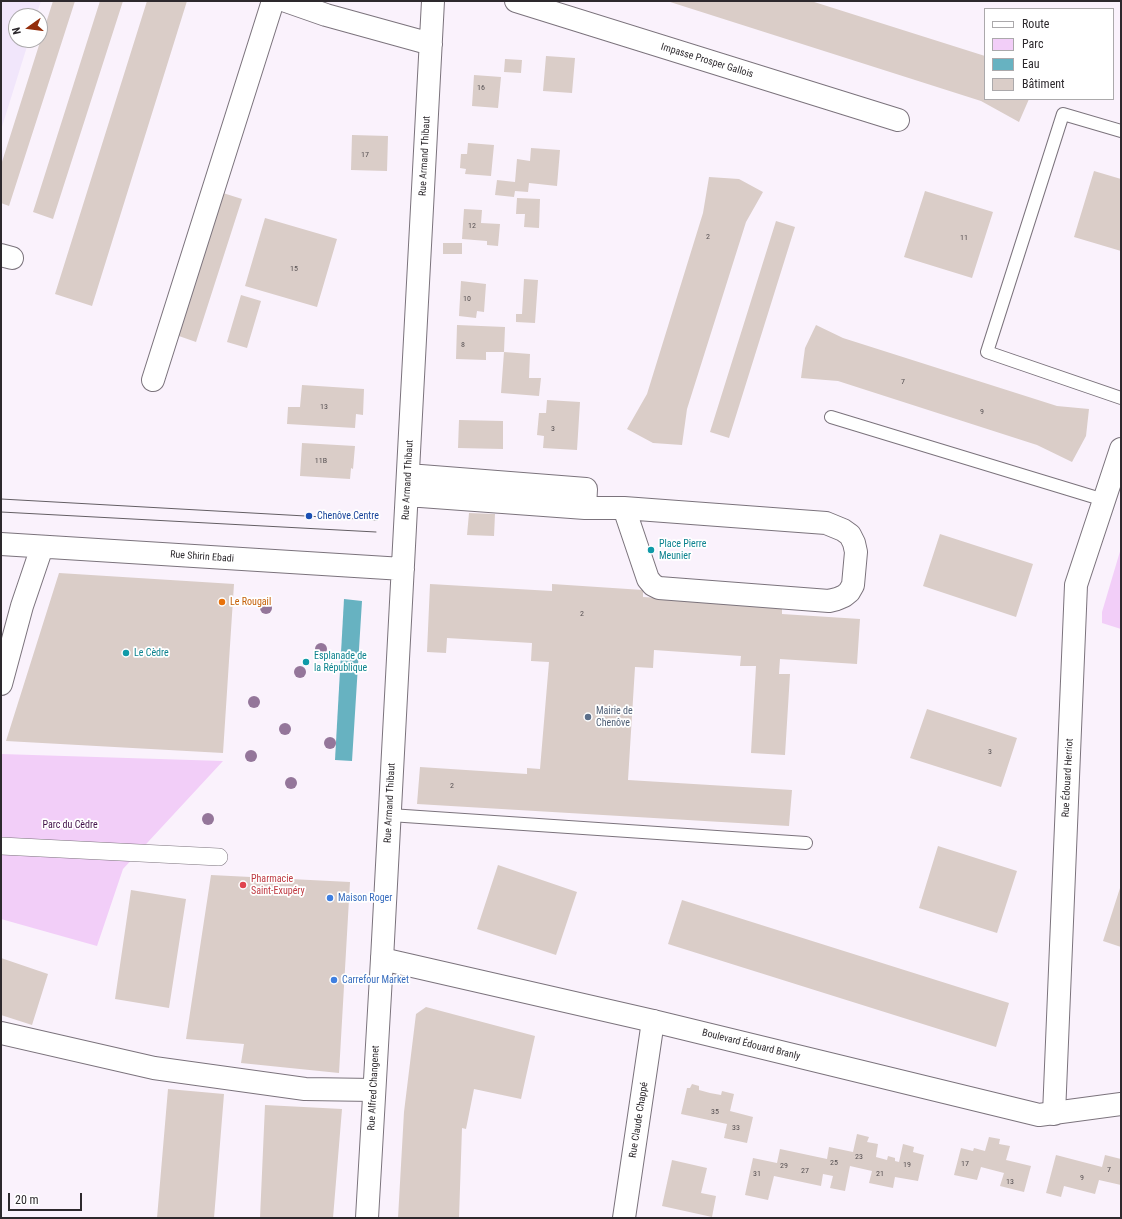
<!DOCTYPE html>
<meta charset="utf-8">
<style>
body{margin:0}
#map{position:relative;width:1122px;height:1219px;overflow:hidden;background:#faf2fc;font-family:"Roboto Condensed",sans-serif}
canvas{display:block}
.frame{position:absolute;inset:0;border:2px solid #2d292d;pointer-events:none}
.legend{position:absolute;left:984px;top:8px;width:130px;height:92px;box-sizing:border-box;background:#fff;border:1px solid #aba9ab;margin:0;padding:5px 7px;list-style:none;font-size:12px;color:#2d292d}
.legend li{display:flex;align-items:center;gap:8px;height:20px}
.legend b{width:20px;border:1px solid #aba9ab}
.north{position:absolute;left:8px;top:8px;width:40px;height:40px;box-sizing:border-box;background:#fff;border:1px solid #aba9ab;border-radius:50%;rotate:256deg;font-size:11px;font-weight:700;line-height:16px;text-align:center;color:#2d292d}
.north::after{content:'';display:block;margin:auto;width:14px;height:18px;background:#942d0b;clip-path:polygon(50% 0,100% 100%,50% 72%,0 100%)}
.scale{position:absolute;left:8px;top:1193px;width:74px;height:18px;box-sizing:border-box;border:2px solid #2d292d;border-top:0;padding-left:5px;font-size:12px;line-height:14px;white-space:nowrap;color:#2d292d;-webkit-text-stroke:3px #fff;paint-order:stroke}
</style>
<div id="map">
<canvas width="1122" height="1219"></canvas>
<div class="frame"></div>
<ul class="legend">
<li><b style="height:5px;background:#fff"></b>Route</li>
<li><b style="height:11px;background:#f2cef8"></b>Parc</li>
<li><b style="height:11px;background:#67b2c1"></b>Eau</li>
<li><b style="height:11px;background:#dacdc8"></b>Bâtiment</li>
</ul>
<div class="north">N</div>
<div class="scale">20 m</div>
</div>
<script>
const context = document.querySelector('canvas').getContext('2d');
context.lineJoin = 'round';
function paint(path, color) {
  context.fillStyle = color;
  context.fill(path, 'evenodd');
}
function poly(rows) {
  const path = new Path2D();
  for (const r of rows) {
    path.moveTo(r[0], r[1]);
    for (let i = 2; i < r.length; i += 2) path.lineTo(r[i], r[i + 1]);
  }
  return path;
}
function stroke(path, color, width, dash) {
  context.strokeStyle = color;
  context.lineWidth = width;
  context.lineCap = dash ? 'butt' : 'round';
  context.setLineDash(dash || []);
  context.stroke(path);
}
function write(font, color, halo, rows, align = 'center') {
  context.font = font + ' "Roboto Condensed",sans-serif';
  context.lineWidth = 3.5;
  context.setLineDash([]);
  context.textBaseline = 'middle';
  context.strokeStyle = halo;
  context.fillStyle = color;
  for (const [text, x, y, turn = 0] of rows) {
    context.save();
    context.translate(x, y);
    context.rotate((+turn || 0) * Math.PI / 180);
    context.textAlign = isNaN(turn) ? turn : align;
    if (halo) context.strokeText(text, 0, 0);
    context.fillText(text, 0, 0);
    context.restore();
  }
}
const education = poly([
 [1,1,41,1,36,16,16,16,16,40,29,40,1,130,3,160,1,165]
]);
const green = poly([
 [1121,548,1121,629,1102,623,1102,612],
 [1,754,223,761,123,869,97,946,1,919]
]);
const water = poly([
 [344,599,362,601,352,761,335,760]
]);
const building = poly([
 [53,1,75,1,9,206,1,203,1,165],
 [100,1,123,1,53,219,33,212],
 [147,1,187,1,92,306,55,294],
 [667,1,811,1,985,56,985,99,1029,99,1019,122,981,101],
 [546,56,575,58,572,93,543,91],
 [505,59,522,60,521,73,504,72],
 [474,75,501,77,498,108,472,106],
 [352,135,388,136,387,171,351,170],
 [468,143,494,145,491,176,465,174,466,169,460,168,461,154,467,154],
 [531,148,560,150,557,186,529,183,528,192,515,191,514,197,495,195,497,180,515,182,517,159,530,161],
 [1094,171,1121,179,1121,251,1074,237],
 [709,177,739,179,763,192,746,222,687,409,682,445,653,443,627,429,647,394,703,213],
 [925,191,993,212,972,278,904,257],
 [223,193,242,199,196,342,176,335],
 [517,198,540,199,539,228,524,227,525,214,516,214],
 [464,209,482,210,481,223,500,224,498,246,487,245,487,241,462,239],
 [265,218,337,239,317,307,245,286],
 [776,221,795,227,729,438,710,432],
 [443,243,462,243,462,254,443,254],
 [524,279,538,280,535,323,516,322,516,314,522,314],
 [461,281,486,284,484,312,477,311,476,318,459,316],
 [241,295,261,301,247,348,227,342],
 [457,325,505,327,504,352,486,352,486,360,456,359],
 [816,325,843,338,1057,406,1089,409,1086,436,1072,462,1037,445,838,381,801,378,805,348],
 [504,352,530,354,529,378,541,378,539,396,501,393],
 [302,385,364,389,363,415,356,414,355,428,287,424,288,407,300,407],
 [547,400,580,402,577,450,543,448,544,436,537,435,539,413,546,413],
 [459,420,503,421,503,449,458,448],
 [302,443,355,446,353,469,351,468,350,479,300,476],
 [469,513,495,514,494,536,467,535],
 [940,534,1033,564,1016,617,923,586],
 [59,573,234,584,223,753,6,741],
 [430,584,552,591,552,584,643,590,643,597,782,605,782,614,860,619,857,664,780,659,779,674,790,674,785,755,751,753,756,666,740,666,741,656,654,650,653,668,635,667,628,780,792,790,789,826,417,804,420,767,527,774,527,768,540,769,549,662,531,661,532,643,447,638,446,653,427,652],
 [927,709,1017,738,1001,787,910,758],
 [938,846,1017,871,997,933,919,908],
 [498,865,577,892,556,955,477,929],
 [211,875,350,882,339,1073,241,1063,244,1044,186,1039],
 [1121,885,1121,947,1103,941],
 [131,890,186,899,169,1008,115,999],
 [682,900,1009,1003,996,1047,668,944],
 [1,958,48,974,32,1025,1,1015],
 [426,1007,535,1036,521,1099,474,1089,466,1129,462,1128,459,1218,398,1218,404,1112,416,1014],
 [692,1084,699,1086,699,1090,710,1093,721,1095,722,1091,734,1094,730,1111,753,1117,747,1143,724,1138,727,1124,681,1114,687,1088,690,1088],
 [168,1089,224,1094,214,1218,157,1218],
 [265,1105,342,1109,333,1218,260,1218],
 [857,1134,869,1137,867,1142,878,1144,876,1157,887,1160,888,1156,895,1158,895,1161,899,1162,903,1144,914,1147,913,1152,924,1155,918,1181,895,1177,893,1188,869,1183,872,1171,850,1166,845,1191,830,1188,833,1176,823,1174,821,1186,774,1176,768,1200,745,1195,753,1158,777,1163,780,1149,827,1159,829,1147,853,1152],
 [989,1137,1000,1139,999,1144,1010,1146,1006,1160,1031,1166,1024,1192,1000,1186,1004,1173,981,1167,977,1180,954,1175,961,1148,973,1151,974,1148,985,1151],
 [1056,1155,1102,1167,1105,1155,1121,1159,1121,1185,1099,1180,1095,1194,1064,1186,1061,1197,1046,1193],
 [672,1160,707,1168,701,1193,716,1196,712,1217,662,1206]
]);
const service = poly([
 [1121,131,1063,114,987,352,1121,398],
 [831,417,1104,500],
 [390,815,806,843]
]);
const pedestrian = poly([
 [1,846,219,857]
]);
const minor = poly([
 [286,1,326,15,431,44],
 [516,1,898,120],
 [1,255,12,258],
 [153,380,273,1],
 [407,495,585,508,586,489,408,475],
 [585,508,624,508,648,579,653,585,659,588,829,601,837,599,844,596,849,592,853,585,856,552,854,543,850,535,843,530,826,523,624,508],
 [1,544,403,569],
 [1,684,22,606,42,547],
 [382,959,433,1],
 [1,1033,154,1068,305,1089,374,1090],
 [1054,1114,1076,585,1121,449],
 [624,1218,653,1021]
]);
const tertiary = poly([
 [367,1218,382,959,653,1021,1039,1115,1121,1104]
]);
const tram = poly([
 [1,499,377,520],
 [1,512,376,532]
]);
const trees = [
 [266,608],
 [321,649],
 [300,672],
 [254,702],
 [285,729],
 [330,743],
 [251,756],
 [291,783],
 [208,819]
];
const markers = [
 [309,516,4,"#1a4fb4"],
 [651,550,4,"#0f9aa8"],
 [222,602,4,"#e8710a"],
 [126,653,4,"#0f9aa8"],
 [306,662,4,"#0f9aa8"],
 [588,717,4,"#5c6f8a"],
 [243,885,4,"#e0444e"],
 [330,898,4,"#3f7fe0"],
 [334,980,4,"#3f7fe0"]
];
const numberNames = [
 ["16",481,88],
 ["17",365,155],
 ["12",472,226],
 ["2",708,237],
 ["11",964,238],
 ["15",294,269],
 ["10",467,299],
 ["8",463,345],
 ["7",903,382],
 ["13",324,407],
 ["9",982,412],
 ["3",553,429],
 ["11B",321,461],
 ["2",582,614],
 ["3",990,752],
 ["2",452,786],
 ["35",715,1112],
 ["33",736,1128],
 ["23",859,1157],
 ["25",834,1163],
 ["17",965,1164],
 ["19",907,1165],
 ["29",784,1166],
 ["7",1109,1170],
 ["27",805,1171],
 ["31",757,1174],
 ["21",880,1174],
 ["9",1082,1178],
 ["13",1010,1182]
];
const streetNames = [
 ["Impasse Prosper Gallois",707,61,17],
 ["Rue Armand Thibaut",425,156,-87],
 ["Rue Armand Thibaut",408,480,-87],
 ["Rue Shirin Ebadi",202,557,4],
 ["Rue Édouard Herriot",1068,778,-87],
 ["Rue Armand Thibaut",390,803,-87],
 ["Boulevard Édouard Branly",751,1045,14],
 ["Rue Alfred Changenet",374,1088,-87],
 ["Rue Claude Chappé",639,1120,-81]
];
const transitNames = [
 ["Chenôve Centre",317,516]
];
const cultureNames = [
 ["Place Pierre",659,544],
 ["Meunier",659,556],
 ["Le Cèdre",134,653],
 ["Esplanade de",314,656],
 ["la République",314,668]
];
const foodNames = [
 ["Le Rougail",230,602]
];
const serviceNames = [
 ["Mairie de",596,711],
 ["Chenôve",596,723]
];
const parkNames = [
 ["Parc du Cèdre",70,825]
];
const healthNames = [
 ["Pharmacie",251,879],
 ["Saint-Exupéry",251,891]
];
const shopNames = [
 ["Maison Roger",338,898],
 ["Carrefour Market",342,980]
];
paint(education, '#f1e6fb');
paint(green, '#f2cef8');
paint(water, '#67b2c1');
paint(building, '#dacdc8');
stroke(service, '#7b737c', 14);
stroke(pedestrian, '#7b737c', 18);
stroke(minor, '#7b737c', 24);
stroke(tertiary, '#7b737c', 24);
stroke(service, '#fff', 12);
stroke(pedestrian, '#fff', 17);
stroke(minor, '#fff', 22);
stroke(tertiary, '#fff', 22);
stroke(tram, '#635e63', 1);
context.fillStyle = '#94769a';
for (const [x, y] of trees) {
  context.beginPath();
  context.arc(x, y, 6, 0, 2 * Math.PI);
  context.fill();
}
for (const [x, y, r, color] of markers) {
  const dot = new Path2D();
  dot.arc(x, y, r, 0, 2 * Math.PI);
  context.fillStyle = color;
  context.fill(dot);
  stroke(dot, '#fff', 1.5);
}
write('8px', '#585254', null, numberNames);
write('10px', '#2d292d', '#fff', streetNames);
write('10px', '#164399', '#fff', transitNames, 'left');
write('10px', '#0d838f', '#fff', cultureNames, 'left');
write('10px', '#c56008', '#fff', foodNames, 'left');
write('10px', '#4e5e75', '#fff', serviceNames, 'left');
write('10px', '#401049', '#fff', parkNames);
write('10px', '#be3a42', '#fff', healthNames, 'left');
write('10px', '#366cbe', '#fff', shopNames, 'left');
</script>
